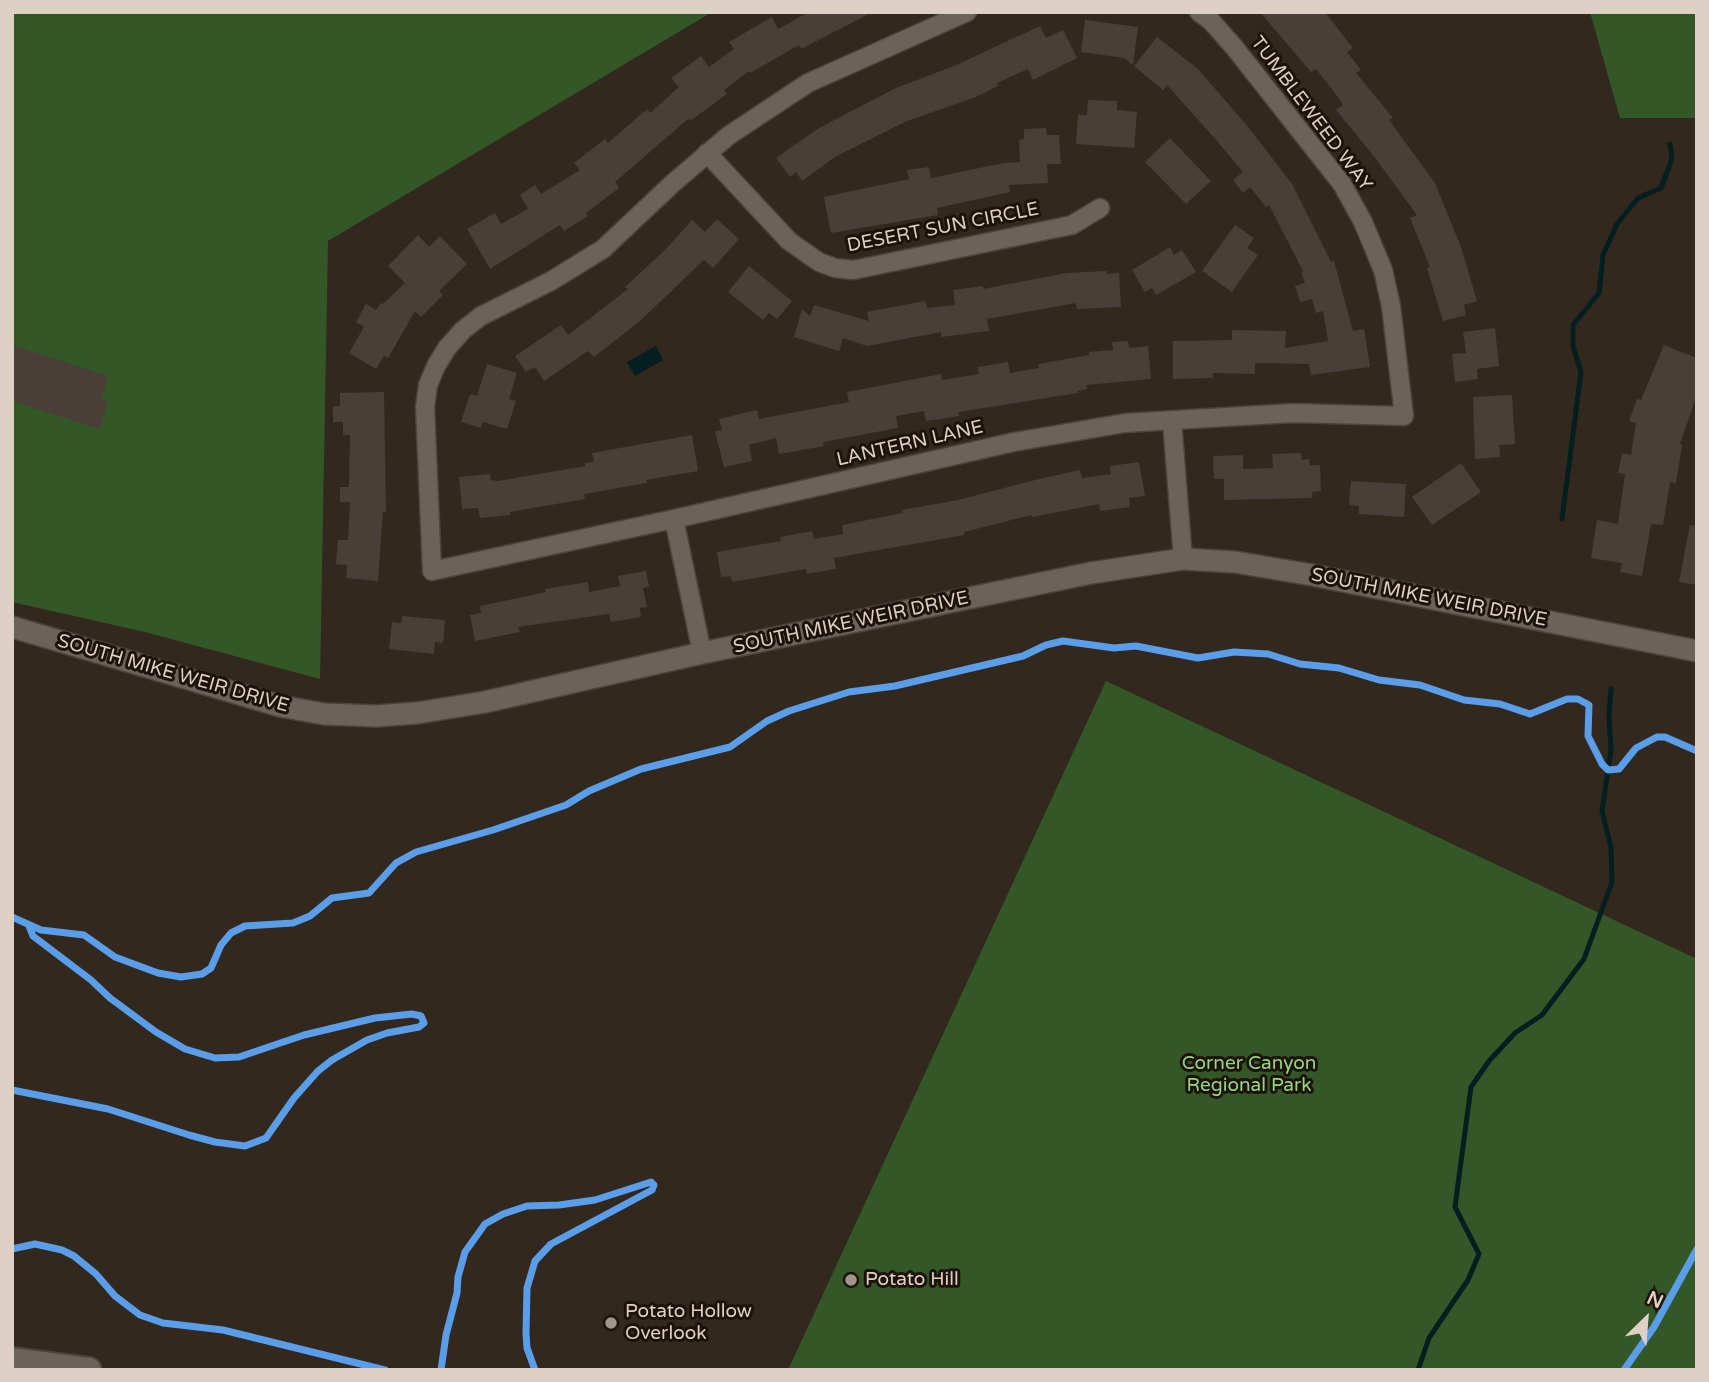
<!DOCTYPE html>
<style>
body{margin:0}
#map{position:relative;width:1709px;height:1382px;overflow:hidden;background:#33281d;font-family:"Varela Round",sans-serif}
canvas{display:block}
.frame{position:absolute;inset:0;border:14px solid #ded0c4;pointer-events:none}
.north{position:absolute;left:1611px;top:1284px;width:70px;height:70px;-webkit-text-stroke:5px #1d130a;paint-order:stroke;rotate:25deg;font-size:19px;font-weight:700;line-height:28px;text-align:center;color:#ded0c4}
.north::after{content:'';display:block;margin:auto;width:24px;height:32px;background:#ded0c4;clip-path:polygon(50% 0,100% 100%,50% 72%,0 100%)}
</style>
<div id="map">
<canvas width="1709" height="1382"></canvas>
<div class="frame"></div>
<div class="north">N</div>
</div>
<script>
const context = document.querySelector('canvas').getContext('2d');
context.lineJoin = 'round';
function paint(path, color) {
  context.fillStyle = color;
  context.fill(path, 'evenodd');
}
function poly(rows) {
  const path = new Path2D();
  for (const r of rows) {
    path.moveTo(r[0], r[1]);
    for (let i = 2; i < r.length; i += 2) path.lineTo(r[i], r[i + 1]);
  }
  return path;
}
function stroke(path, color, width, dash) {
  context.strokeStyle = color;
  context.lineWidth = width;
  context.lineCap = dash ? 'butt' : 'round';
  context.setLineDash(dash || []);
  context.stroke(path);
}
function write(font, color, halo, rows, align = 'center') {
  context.font = font + ' "Varela Round",sans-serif';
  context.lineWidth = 6;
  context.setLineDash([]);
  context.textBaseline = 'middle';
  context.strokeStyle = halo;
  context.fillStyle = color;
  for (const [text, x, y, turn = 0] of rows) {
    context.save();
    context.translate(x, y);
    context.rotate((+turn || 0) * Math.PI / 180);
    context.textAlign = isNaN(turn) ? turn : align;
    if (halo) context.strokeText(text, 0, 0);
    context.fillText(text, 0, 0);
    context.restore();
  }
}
const green = poly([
 [12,12,712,12,328,241,320,679,145,632,12,602],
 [1590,12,1697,12,1697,118,1620,118],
 [1106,681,1697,959,1697,1370,788,1370]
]);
const water = poly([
 [656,346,663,360,635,376,627,362]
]);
const stream = poly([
 [1562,519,1581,372,1573,346,1573,325,1599,293,1603,255,1617,224,1638,198,1661,188,1672,159,1670,144],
 [1418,1370,1429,1338,1468,1280,1479,1254,1455,1207,1471,1087,1489,1061,1515,1033,1542,1015,1584,959,1612,882,1611,847,1602,811,1611,750,1609,716,1611,689]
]);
const building = poly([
 [809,12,873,12,801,49,799,45,750,73,749,71,724,90,727,94,690,121,688,119,615,182,619,188,586,213,588,216,564,231,560,225,490,269,467,229,495,213,501,224,528,209,520,195,535,185,541,194,580,170,574,163,605,139,608,143,647,109,650,113,679,87,671,78,701,56,709,67,734,49,729,42,772,17,778,29],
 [1260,12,1325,12,1353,48,1347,52,1361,70,1356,73,1393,118,1389,120,1435,183,1461,247,1477,301,1464,305,1466,315,1443,321,1427,268,1430,267,1410,218,1417,215,1373,155,1336,110,1343,105,1338,97,1316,69,1311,72],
 [1085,20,1138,27,1133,65,1124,58,1081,52],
 [1040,26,1046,38,1063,30,1077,58,1033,80,1028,69,997,83,998,86,976,97,907,121,835,157,802,181,796,172,790,177,776,158,819,128,896,88,954,66],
 [1157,37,1198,69,1249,128,1292,184,1331,262,1334,261,1353,331,1364,329,1370,367,1311,375,1309,364,1255,363,1255,374,1213,373,1213,378,1173,379,1173,341,1232,340,1232,330,1286,331,1285,348,1328,341,1323,311,1316,313,1312,299,1300,302,1295,286,1305,283,1301,271,1304,273,1269,205,1266,207,1250,187,1243,193,1233,180,1243,172,1217,141,1167,85,1163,90,1134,66],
 [1088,100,1117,101,1117,110,1137,112,1134,148,1076,144,1078,115,1087,115],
 [1046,128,1047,135,1059,135,1061,164,1047,164,1048,183,1009,185,1010,192,937,208,938,215,831,233,824,197,909,179,907,170,929,167,931,178,1004,163,1020,162,1019,140,1024,139,1024,129],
 [1170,138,1211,181,1186,204,1145,162],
 [717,219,739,239,713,268,704,260,640,321,594,357,588,351,544,381,535,367,526,372,515,356,561,325,568,335,628,289,625,287,665,250,692,220,705,232],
 [1235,225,1254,238,1247,248,1258,255,1232,292,1202,271],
 [418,235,429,247,440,236,467,264,439,291,443,295,421,317,415,311,388,358,384,356,376,369,349,353,364,327,356,322,366,304,376,310,381,303,383,304,405,283,388,266],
 [1170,247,1174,255,1182,250,1196,272,1156,295,1152,288,1145,292,1132,270],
 [749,266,792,301,777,319,769,313,763,320,728,292],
 [1107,271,1107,274,1119,273,1121,307,1077,309,1076,303,987,319,989,331,941,337,941,332,867,346,843,338,839,351,794,337,802,309,810,316,814,305,869,321,867,312,925,301,927,308,955,305,953,290,983,286,983,289,1067,273],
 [1495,328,1499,366,1477,369,1478,379,1455,382,1452,354,1466,353,1463,332],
 [1128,341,1129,348,1148,346,1151,379,1086,385,1087,389,1078,391,1078,393,958,412,959,416,926,421,924,411,896,416,898,428,823,442,824,446,779,454,776,438,749,445,752,461,724,467,715,431,722,430,719,419,757,410,759,419,849,402,847,392,941,374,942,380,979,374,978,367,1008,362,1010,373,1039,368,1038,364,1089,355,1089,352,1113,350,1112,342],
 [12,345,108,376,101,400,108,402,99,429,12,401],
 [1664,345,1697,358,1697,395,1680,444,1682,445,1676,483,1670,482,1663,525,1651,524,1642,576,1620,572,1622,563,1591,558,1597,520,1618,524,1625,474,1618,473,1622,453,1631,455,1636,423,1629,421,1637,399,1641,400],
 [487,364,517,373,509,399,516,401,507,429,483,422,481,428,461,422,470,394,477,396],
 [384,392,386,512,383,512,378,581,346,578,347,565,336,564,338,540,348,540,350,502,340,502,340,487,349,487,350,435,343,435,343,422,333,422,333,406,340,406,340,393],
 [1512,395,1515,444,1499,445,1500,457,1475,459,1473,397],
 [692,435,698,471,646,480,647,483,584,494,585,499,510,512,510,515,480,518,478,508,462,509,459,477,490,474,491,480,498,481,585,466,585,463,594,462,592,453],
 [1301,453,1302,460,1309,459,1310,465,1320,465,1321,491,1312,492,1312,498,1224,500,1224,479,1214,479,1213,456,1243,455,1243,469,1273,468,1272,454],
 [1139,462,1145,496,1129,498,1130,507,1100,511,1099,504,1032,517,1031,515,964,532,964,535,834,558,836,569,807,574,806,569,732,582,731,576,721,577,717,552,781,541,780,537,812,531,814,539,843,534,842,525,903,513,902,510,958,500,1035,480,1080,470,1082,478,1111,474,1110,466],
 [1461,463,1481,492,1432,525,1412,497],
 [1351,481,1406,484,1404,517,1359,514,1359,506,1349,505],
 [1690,525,1697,526,1697,585,1679,582],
 [646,571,649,586,643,588,647,607,640,608,641,617,611,622,609,614,518,627,520,632,475,641,470,615,481,613,480,606,546,592,545,589,588,582,589,592,620,586,618,576],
 [402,616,445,620,443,643,435,642,434,654,389,649,392,622,401,623]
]);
const minor = poly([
 [967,12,808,83,728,136,672,184,603,249,551,281,481,316,463,330,447,348,436,366,428,385,425,407,432,571,674,519,1014,442,1125,423,1293,413,1404,416,1391,306,1383,270,1363,222,1342,184,1234,47,1211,21,1199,12],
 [707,153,789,241,819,262,835,268,853,270,873,266,1072,225,1100,208],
 [1172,421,1183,559],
 [674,519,702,653]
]);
const tertiary = poly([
 [12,627,280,706,324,714,376,716,417,713,485,702,702,653,1091,573,1183,559,1235,562,1312,575,1697,651]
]);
const secondary = poly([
 [12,1360,89,1370]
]);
const cycleway = poly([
 [12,917,41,930,84,935,115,957,158,973,181,977,202,974,211,968,221,945,231,933,245,926,293,923,310,916,332,898,369,893,396,863,416,852,493,830,566,805,589,791,641,769,730,747,767,721,789,711,849,692,895,686,1023,656,1046,645,1063,641,1114,648,1136,646,1198,658,1234,652,1268,654,1300,664,1339,668,1379,680,1420,685,1464,700,1500,704,1530,714,1567,699,1578,699,1589,705,1588,736,1602,764,1608,770,1619,769,1636,748,1657,737,1665,737,1697,751],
 [12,1090,108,1109,189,1135,215,1142,245,1146,266,1138,294,1098,318,1071,332,1060,367,1040,387,1033,419,1027,424,1023,421,1016,412,1014,375,1018,304,1035,239,1057,215,1058,185,1049,156,1032,110,998,91,980,33,936,29,926],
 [12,1249,35,1244,62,1250,74,1256,96,1274,115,1296,140,1315,163,1323,223,1330,385,1370],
 [441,1370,446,1335,457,1293,458,1277,465,1252,485,1224,503,1214,527,1206,559,1205,595,1200,651,1182,654,1185,652,1190,551,1244,535,1261,527,1288,526,1333,527,1348,535,1370],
 [1624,1370,1654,1327,1697,1249]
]);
const markers = [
 [851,1280,7,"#a2958a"],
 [611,1323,7,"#a2958a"]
];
const streetNames = [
 ["TUMBLEWEED WAY",1311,114,53],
 ["DESERT SUN CIRCLE",943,228,-11],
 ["LANTERN LANE",910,444,-13],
 ["SOUTH MIKE WEIR DRIVE",1429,598,11],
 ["SOUTH MIKE WEIR DRIVE",851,623,-12],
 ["SOUTH MIKE WEIR DRIVE",173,674,16]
];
const parkNames = [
 ["Corner Canyon",1249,1064],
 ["Regional Park",1249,1086]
];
const poiNames = [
 ["Potato Hill",865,1280],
 ["Potato Hollow",625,1312],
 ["Overlook",625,1334]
];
paint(green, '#345727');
paint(water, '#051e1f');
stroke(stream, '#051e1f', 5);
paint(building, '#4a3f38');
stroke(minor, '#4d433a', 21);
stroke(tertiary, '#4d433a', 24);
stroke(secondary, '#4d433a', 28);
stroke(minor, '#6b6259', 18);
stroke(tertiary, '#6b6259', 21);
stroke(secondary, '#6b6259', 24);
stroke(cycleway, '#5a9eea', 7);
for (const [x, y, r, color] of markers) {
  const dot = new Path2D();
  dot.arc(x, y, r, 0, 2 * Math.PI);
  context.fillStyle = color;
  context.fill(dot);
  stroke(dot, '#1d130a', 2.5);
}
write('19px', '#ded0c4', '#1d130a', streetNames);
write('19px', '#95d586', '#1d130a', parkNames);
write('19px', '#ded0c4', '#1d130a', poiNames, 'left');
</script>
